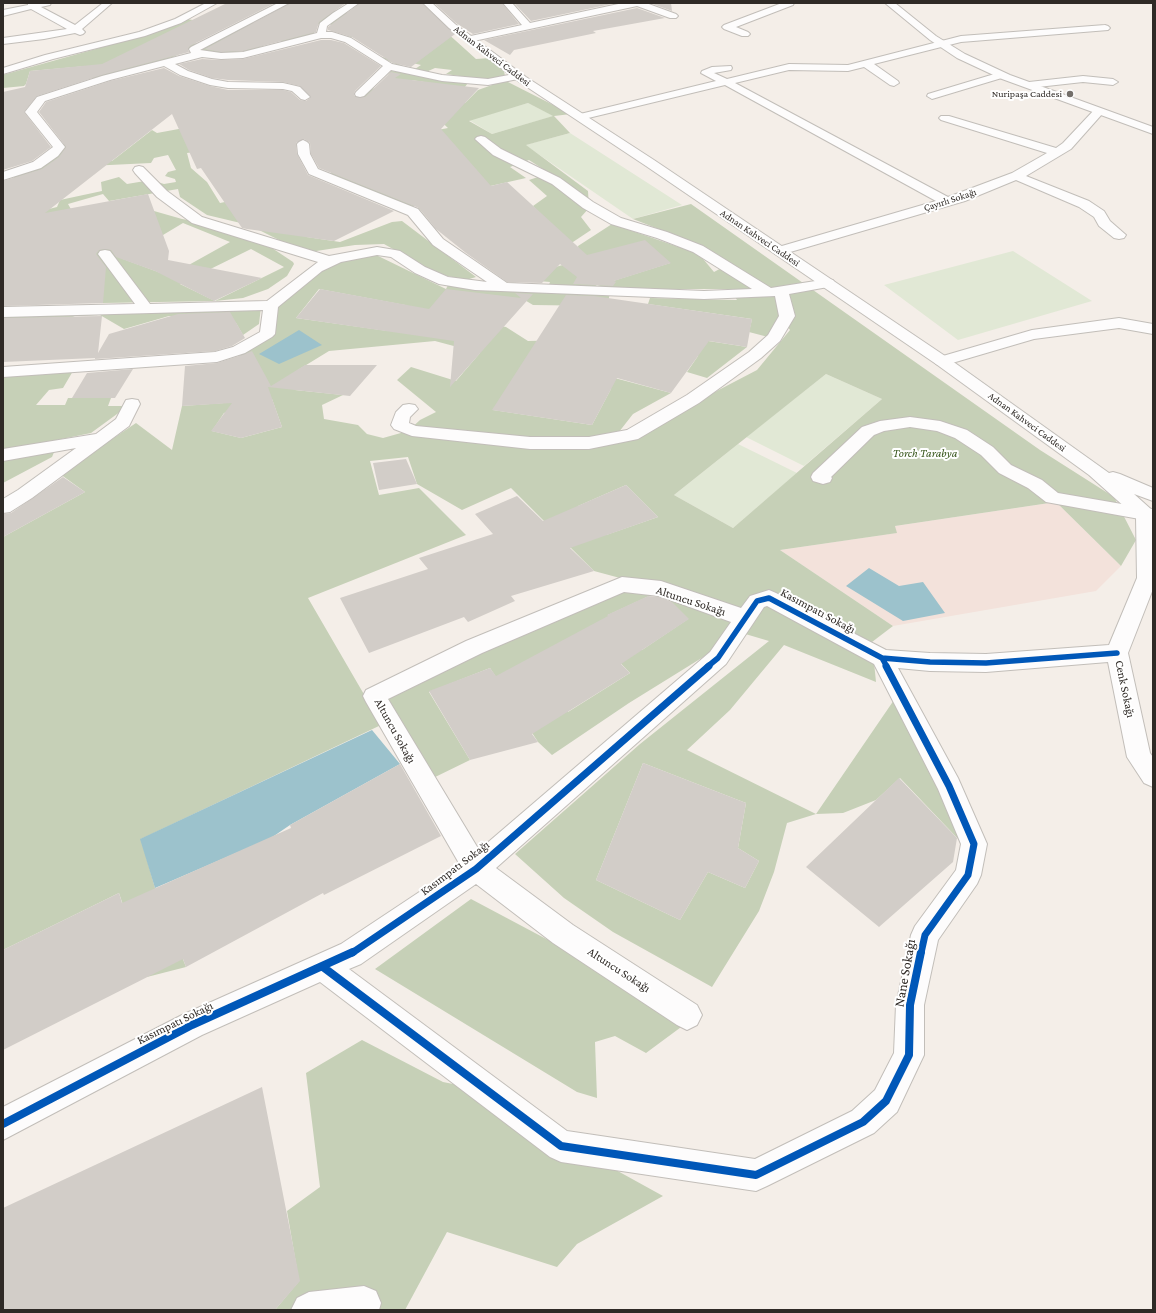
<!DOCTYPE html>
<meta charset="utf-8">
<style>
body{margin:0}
#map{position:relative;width:1156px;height:1313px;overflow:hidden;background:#f4eee8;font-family:"Crimson Pro",serif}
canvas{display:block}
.frame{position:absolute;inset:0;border:4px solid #2f2a26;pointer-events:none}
</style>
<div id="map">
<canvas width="1156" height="1313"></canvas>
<div class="frame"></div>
</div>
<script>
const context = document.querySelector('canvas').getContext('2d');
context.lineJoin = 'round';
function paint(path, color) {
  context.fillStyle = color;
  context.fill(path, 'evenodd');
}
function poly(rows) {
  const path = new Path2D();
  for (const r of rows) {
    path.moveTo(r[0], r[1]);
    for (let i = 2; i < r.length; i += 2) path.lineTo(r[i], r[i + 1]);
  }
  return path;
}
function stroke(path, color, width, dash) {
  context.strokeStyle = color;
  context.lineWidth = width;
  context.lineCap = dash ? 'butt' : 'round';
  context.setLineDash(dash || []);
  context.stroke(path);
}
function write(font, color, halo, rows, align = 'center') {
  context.font = font + ' "Crimson Pro",serif';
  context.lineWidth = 4;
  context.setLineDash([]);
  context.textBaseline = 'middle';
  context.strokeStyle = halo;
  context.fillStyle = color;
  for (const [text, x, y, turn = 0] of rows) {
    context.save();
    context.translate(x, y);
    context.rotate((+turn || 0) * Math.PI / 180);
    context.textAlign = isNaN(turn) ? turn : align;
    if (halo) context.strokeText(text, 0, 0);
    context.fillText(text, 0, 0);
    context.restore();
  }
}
const commercial = poly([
 [1056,502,1121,566,1096,591,893,626,780,550,896,533,895,526]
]);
const green = poly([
 [528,103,554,116,492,134,469,120],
 [570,133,682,205,633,219,525,145],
 [1013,251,1092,301,958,340,884,285],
 [826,374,882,399,804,466,746,437],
 [738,444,797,473,733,528,674,495]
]);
const forest = poly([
 [291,4,370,16,435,22,476,59,490,58,503,66,506,81,571,114,554,116,570,133,526,145,588,191,589,208,581,217,591,230,567,246,533,206,547,196,529,180,541,176,546,171,529,160,510,167,526,178,477,189,434,225,417,206,412,206,336,181,331,173,352,97,369,91,382,84,391,71,466,77,446,74,452,70,435,68,426,72,415,69,421,65,408,62,398,65,380,57,418,61,378,32,351,37,331,28,330,19,313,27,315,36,284,42,276,40,253,50,214,54,199,50,202,47,252,23,270,26],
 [411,80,464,88,468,83,488,82,492,85,478,90,465,103,392,101],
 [528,103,553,116,492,134,469,121],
 [433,114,448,128,363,144],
 [186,19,193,20,163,38,199,44,173,57,102,79,91,78,87,66,30,71,26,84,24,86,3,88,3,75,6,74,110,45],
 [184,128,284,140,187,153,191,168,207,182,220,203,249,197,308,225,307,237,340,242,392,222,402,221,476,277,466,280,438,274,384,244,355,245,310,252,299,250,249,225,207,215,180,197,178,189,109,201,103,194,68,204,76,218,154,211,182,219,224,226,269,246,293,262,294,264,287,276,268,289,243,298,215,301,103,303,3,265,33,213,57,207,60,200,102,191,101,182,119,177,127,184,151,180,164,184,176,182,175,179,165,176,168,172,176,170,168,155,154,158,151,163,89,166,13,179,16,174,54,155,64,143,87,144,68,158,112,161,152,130,157,133],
 [183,223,230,242,169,276,123,259],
 [251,249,284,267,215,301,180,284],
 [691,204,1040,450,1114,497,1136,540,1121,566,1056,502,895,526,897,533,780,550,893,626,872,642,876,682,784,645,730,710,687,750,816,814,894,700,901,700,962,843,900,778,876,800,843,813,816,814,787,823,774,872,759,911,712,987,613,932,564,898,515,854,640,744,769,641,742,633,629,703,552,755,538,742,490,668,429,692,470,760,427,781,381,725,141,839,155,888,186,967,147,977,119,893,3,950,3,537,85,492,60,474,136,423,172,450,182,406,224,403,232,366,269,320,277,293,309,268,334,258,374,254,446,289,448,285,546,292,550,282,514,279,566,264,597,286,670,263,579,257,578,246,612,224,699,254,714,272,727,265,702,246,633,219],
 [319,289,405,305,406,305,388,331,296,318],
 [611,289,729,289,737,300,650,298,648,304,752,319,749,332,768,337,783,320,790,330,757,370,688,406,615,437,633,414,671,393,577,368,569,340,528,341,506,327,454,318,523,299,533,305,607,306],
 [435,341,480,353,456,381,411,367,397,380,436,412,420,420,408,431,383,438,367,434,358,425,324,419,322,405,343,395,295,390,298,370,329,351],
 [826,374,882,399,733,528,674,495],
 [611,389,592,425,493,410],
 [272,399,282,427,241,438,212,431,224,413],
 [408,457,417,484,462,510,511,488,594,571,620,578,369,703,308,598,466,535,419,488,379,495,370,461],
 [626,485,658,517,606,535,578,506],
 [660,591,688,619,642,650,608,615],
 [587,628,630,673,568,712],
 [643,763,746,803,738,848,759,861,745,888,708,872,680,920,596,880],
 [261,307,259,324,243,335,236,323,212,316,169,316,124,329,100,315,75,316,35,333,3,323,3,313],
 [644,331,747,347,707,378,687,372,698,356],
 [73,371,63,388,49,390,36,405,65,405,68,398,111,398,108,406,128,406,91,433,3,451,3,374],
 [55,450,52,457,3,483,3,459],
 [471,899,631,984,692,1019,646,1053,615,1036,595,1042,597,1098,577,1092,375,969],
 [362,1040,443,1082,483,1090,576,1148,663,1196,577,1244,557,1267,447,1232,405,1310,275,1310,299,1281,287,1211,320,1187,306,1073]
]);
const water = poly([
 [299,330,322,345,279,364,259,354],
 [869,568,899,586,923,582,945,613,903,621,846,586],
 [372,730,400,764,290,825,271,838,155,888,140,839]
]);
const building = poly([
 [227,3,275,3,190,46,188,49,189,52,102,75,37,96,24,112,51,147,32,161,3,170,3,92,25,87,30,71,102,64],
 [290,3,346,3,319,22,316,32,243,51,221,52,205,49],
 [360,3,422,3,455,34,411,67,393,63,352,37,328,30,328,27],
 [434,3,502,3,519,24,473,34,456,23],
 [514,3,616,3,531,21],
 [650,3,671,3,672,11],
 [637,8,665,18,593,31,596,33,514,50,510,55,484,40],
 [321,40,331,40,344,43,381,66,355,91,354,95,356,97,365,97,391,72,401,74,395,78,479,88,441,129,491,186,507,182,587,255,645,240,671,263,614,281,616,282,613,286,573,284,577,277,560,264,542,283,507,282,466,253,436,229,419,208,319,168,311,154,310,143,304,139,296,143,297,154,308,175,394,211,334,241,247,229,242,228,201,168,197,169,172,114,45,213,148,194,169,251,168,260,262,278,214,301,155,271,116,257,111,250,105,249,99,250,96,254,106,267,103,303,3,306,3,181,42,169,59,157,66,147,39,112,46,102,110,81,164,68,179,76,210,86,228,90,283,90,291,92,300,100,306,101,311,97,300,86,283,82,228,80,212,78,189,70,179,64,202,59,221,60,243,59],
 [320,289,429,309,446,289,521,298,515,293,533,294,450,387,454,341,296,318],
 [566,295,594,296,752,319,747,347,709,341,671,393,617,378,592,425,492,410],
 [230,312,245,338,232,346,215,351,95,359,95,358,3,362,3,318,102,316,98,353,109,334,178,314],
 [252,351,271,386,305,365,377,365,350,396,268,387,282,427,241,438,211,431,232,403,182,406,185,366,217,363,245,354],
 [133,369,115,398,72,398,87,373],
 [406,459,417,484,379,490,373,463],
 [63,477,85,492,3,537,3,514,11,513],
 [626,485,658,517,570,548,594,571,511,596,515,601,468,622,464,617,369,653,340,598,428,569,419,558,493,534,475,514,517,496,543,521],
 [648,596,659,597,672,602,689,619,621,664,630,673,532,734,538,742,470,760,429,691,490,668,496,676,608,616,607,615],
 [643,763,746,803,738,848,759,861,745,888,708,872,680,920,596,880],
 [400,764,441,836,324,895,323,893,186,967,183,959,3,1050,3,950,119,893,122,903,291,828,290,825],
 [899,778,957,838,953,862,879,927,806,867],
 [262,1087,300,1281,275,1310,3,1310,3,1208]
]);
const minor = poly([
 [28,3,51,3,50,5,41,7,75,25,103,3,112,3,82,29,85,32,83,34,80,35,75,33,44,39,3,44,3,38,67,29,31,9,3,16,3,10,28,5,28,3],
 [206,3,217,3,181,23,145,36,53,59,3,74,3,68,45,55,139,32,175,19,206,3],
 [278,3,289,3,200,50,221,53,243,52,317,33,320,23,333,13,349,3,359,3,327,26,326,32,332,32,351,38,392,64,442,75,488,79,519,73,524,76,523,78,488,85,442,81,391,70,364,96,360,97,356,96,355,94,356,92,383,66,345,42,331,38,321,38,243,58,221,59,202,57,175,64,188,71,212,79,228,82,283,83,296,86,300,87,310,97,305,100,301,99,292,91,283,89,228,88,210,85,180,75,164,66,110,80,45,101,37,112,65,147,58,156,41,168,3,180,3,172,33,162,53,147,25,112,37,97,102,76,191,53,189,49,191,47,278,3],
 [503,3,512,3,530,23,623,3,646,3,676,14,678,16,676,18,670,18,637,6,469,42,466,41,464,39,466,37,522,25,503,3],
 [782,3,794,3,793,5,736,27,748,32,750,34,748,36,742,36,724,29,722,27,724,25,782,3],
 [1105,25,1108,26,1110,28,1108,30,961,42,874,64,898,81,899,83,894,86,890,85,864,67,848,71,789,70,735,83,948,197,1012,173,1047,153,941,120,939,118,941,116,949,116,1056,148,1063,143,1095,109,1103,109,1105,111,1103,113,1071,149,1026,176,1089,201,1104,211,1110,221,1126,235,1124,238,1119,239,1114,238,1099,226,1094,217,1079,207,1016,180,965,201,780,255,775,254,773,251,775,248,936,201,725,85,580,120,574,117,576,115,716,81,701,73,702,71,712,67,731,66,732,68,731,70,714,73,727,79,789,64,848,65,961,36,1105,25],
 [1001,72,1006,75,1005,77,932,99,927,96,928,94,1001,72],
 [1083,76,1113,79,1118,82,1113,85,1083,82,1029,88,1024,85,1029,82,1083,76],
 [481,136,485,137,501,149,560,178,593,202,621,218,667,232,703,246,771,288,828,279,833,280,835,283,833,286,828,287,789,294,795,316,780,341,761,358,699,403,638,439,589,449,530,449,412,436,394,429,391,425,396,412,403,405,409,404,415,405,418,409,410,417,409,423,416,426,530,437,589,437,627,430,687,395,749,352,768,335,779,316,775,296,704,299,475,290,439,284,415,273,391,257,377,255,341,262,322,271,278,307,275,334,272,337,245,353,217,362,3,377,3,367,215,352,233,347,260,332,263,310,3,317,3,307,135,304,98,254,100,251,105,250,110,251,150,304,267,301,318,262,192,223,157,197,135,173,133,170,135,167,139,166,143,167,167,191,202,217,329,256,377,247,395,250,400,251,425,267,448,277,487,282,433,245,408,215,309,174,298,154,297,144,299,142,303,140,307,142,309,144,310,154,318,169,418,209,443,239,507,283,704,291,752,289,693,252,657,238,611,224,583,208,552,184,493,155,475,139,477,137,481,136],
 [1119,318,1153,324,1153,334,1119,328,1034,339,942,366,936,364,934,361,936,358,1032,330,1119,318],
 [132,399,138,400,140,404,129,426,32,498,10,512,3,513,3,499,18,490,76,448,3,461,3,449,96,434,116,419,126,400,132,399],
 [910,417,940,421,967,430,993,447,1011,465,1042,480,1058,493,1145,508,1152,509,1153,517,1152,519,1145,520,1046,502,1028,488,999,473,981,455,955,438,937,431,910,427,884,431,874,435,831,477,832,478,830,482,823,484,813,481,811,477,813,473,862,427,880,421,910,417],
 [1147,571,1153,572,1153,589,1128,653,1150,753,1153,757,1153,787,1144,783,1127,757,1108,662,986,672,930,671,898,668,958,778,987,844,981,875,977,884,938,940,924,1005,924,1055,897,1112,874,1133,767,1186,756,1191,561,1162,550,1157,320,982,202,1035,3,1140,3,1107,182,1015,341,944,460,865,366,702,363,696,366,690,466,641,622,577,661,581,741,608,750,596,769,590,776,593,886,650,930,653,986,654,1109,645,1137,578,1140,573,1147,571],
 [624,592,659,596,731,622,710,652,479,850,388,699,482,653,624,592],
 [767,606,874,664,938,789,961,844,956,870,915,926,911,935,896,1005,894,1053,875,1090,852,1111,755,1159,567,1131,349,969,361,964,476,884,553,943,677,1025,687,1030,697,1025,702,1015,697,1005,573,925,496,868,726,664,764,607,767,606],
 [364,1286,376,1291,381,1303,379,1310,291,1310,297,1298,309,1292,364,1286]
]);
const tertiary = poly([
 [885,3,895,3,936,36,965,54,1010,75,1153,127,1153,134,1002,79,957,58,930,40,885,3]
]);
const secondary = poly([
 [423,3,432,3,455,24,526,77,654,160,948,358,1109,473,1113,472,1120,474,1153,488,1153,501,1134,494,1153,511,1153,584,1147,585,1140,583,1137,578,1136,517,1089,475,936,364,646,166,518,81,449,28,423,3]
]);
const cyclewayFar2 = poly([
 [882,658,887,667],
 [707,667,718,658,757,601,769,598,882,658,930,662,986,663,1117,653]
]);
const cyclewayFar1 = poly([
 [886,666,949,786,974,844,968,875,925,935,921,953],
 [352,953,476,869,709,666]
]);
const cycleway = poly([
 [323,967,561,1146,756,1175,863,1122,886,1101,909,1055,910,1005,921,952],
 [3,1124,192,1025,353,952]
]);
const markers = [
 [1070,94,4,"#746f6a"]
];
const farStreetnames = [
 ["Adnan Kahveci Caddesi",492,56,37],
 ["Çayırlı Sokağı",950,200,-18],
 ["Adnan Kahveci Caddesi",760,238,34],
 ["Adnan Kahveci Caddesi",1027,422,36]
];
const farPoinames = [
 ["Nuripaşa Caddesi",1062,94]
];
const parkNames = [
 ["Torch Tarabya",925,453]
];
const streetNames = [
 ["Altuncu Sokağı",691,601,18],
 ["Kasımpatı Sokağı",818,611,28],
 ["Cenk Sokağı",1125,689,78],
 ["Altuncu Sokağı",395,731,61],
 ["Kasımpatı Sokağı",455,868,-37],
 ["Altuncu Sokağı",619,970,33],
 ["Kasımpatı Sokağı",175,1023,-26]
];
const nearStreetnames = [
 ["Nane Sokağı",905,973,-80]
];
paint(commercial, '#f3e2db');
paint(green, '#e1e8d5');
paint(forest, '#c6d0b7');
paint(water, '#9cc2cc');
paint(building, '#d2cdc8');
stroke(minor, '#c2beb9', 2);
stroke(tertiary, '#c2beb9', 2);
stroke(secondary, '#c2beb9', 2);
paint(minor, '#fdfcfc');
paint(tertiary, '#fdfcfc');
paint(secondary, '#fdfcfc');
stroke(cyclewayFar2, '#0057b8', 5.5);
stroke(cyclewayFar1, '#0057b8', 7);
stroke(cycleway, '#0057b8', 8);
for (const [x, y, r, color] of markers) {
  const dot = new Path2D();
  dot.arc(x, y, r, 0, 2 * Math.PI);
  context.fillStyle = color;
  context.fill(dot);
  stroke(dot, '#fff', 1.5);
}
write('10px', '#2f2a26', '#fff', farStreetnames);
write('10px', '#2f2a26', '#fff', farPoinames, 'right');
write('italic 12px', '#38571c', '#fff', parkNames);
write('12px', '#2f2a26', '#fff', streetNames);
write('14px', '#2f2a26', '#fff', nearStreetnames);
</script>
